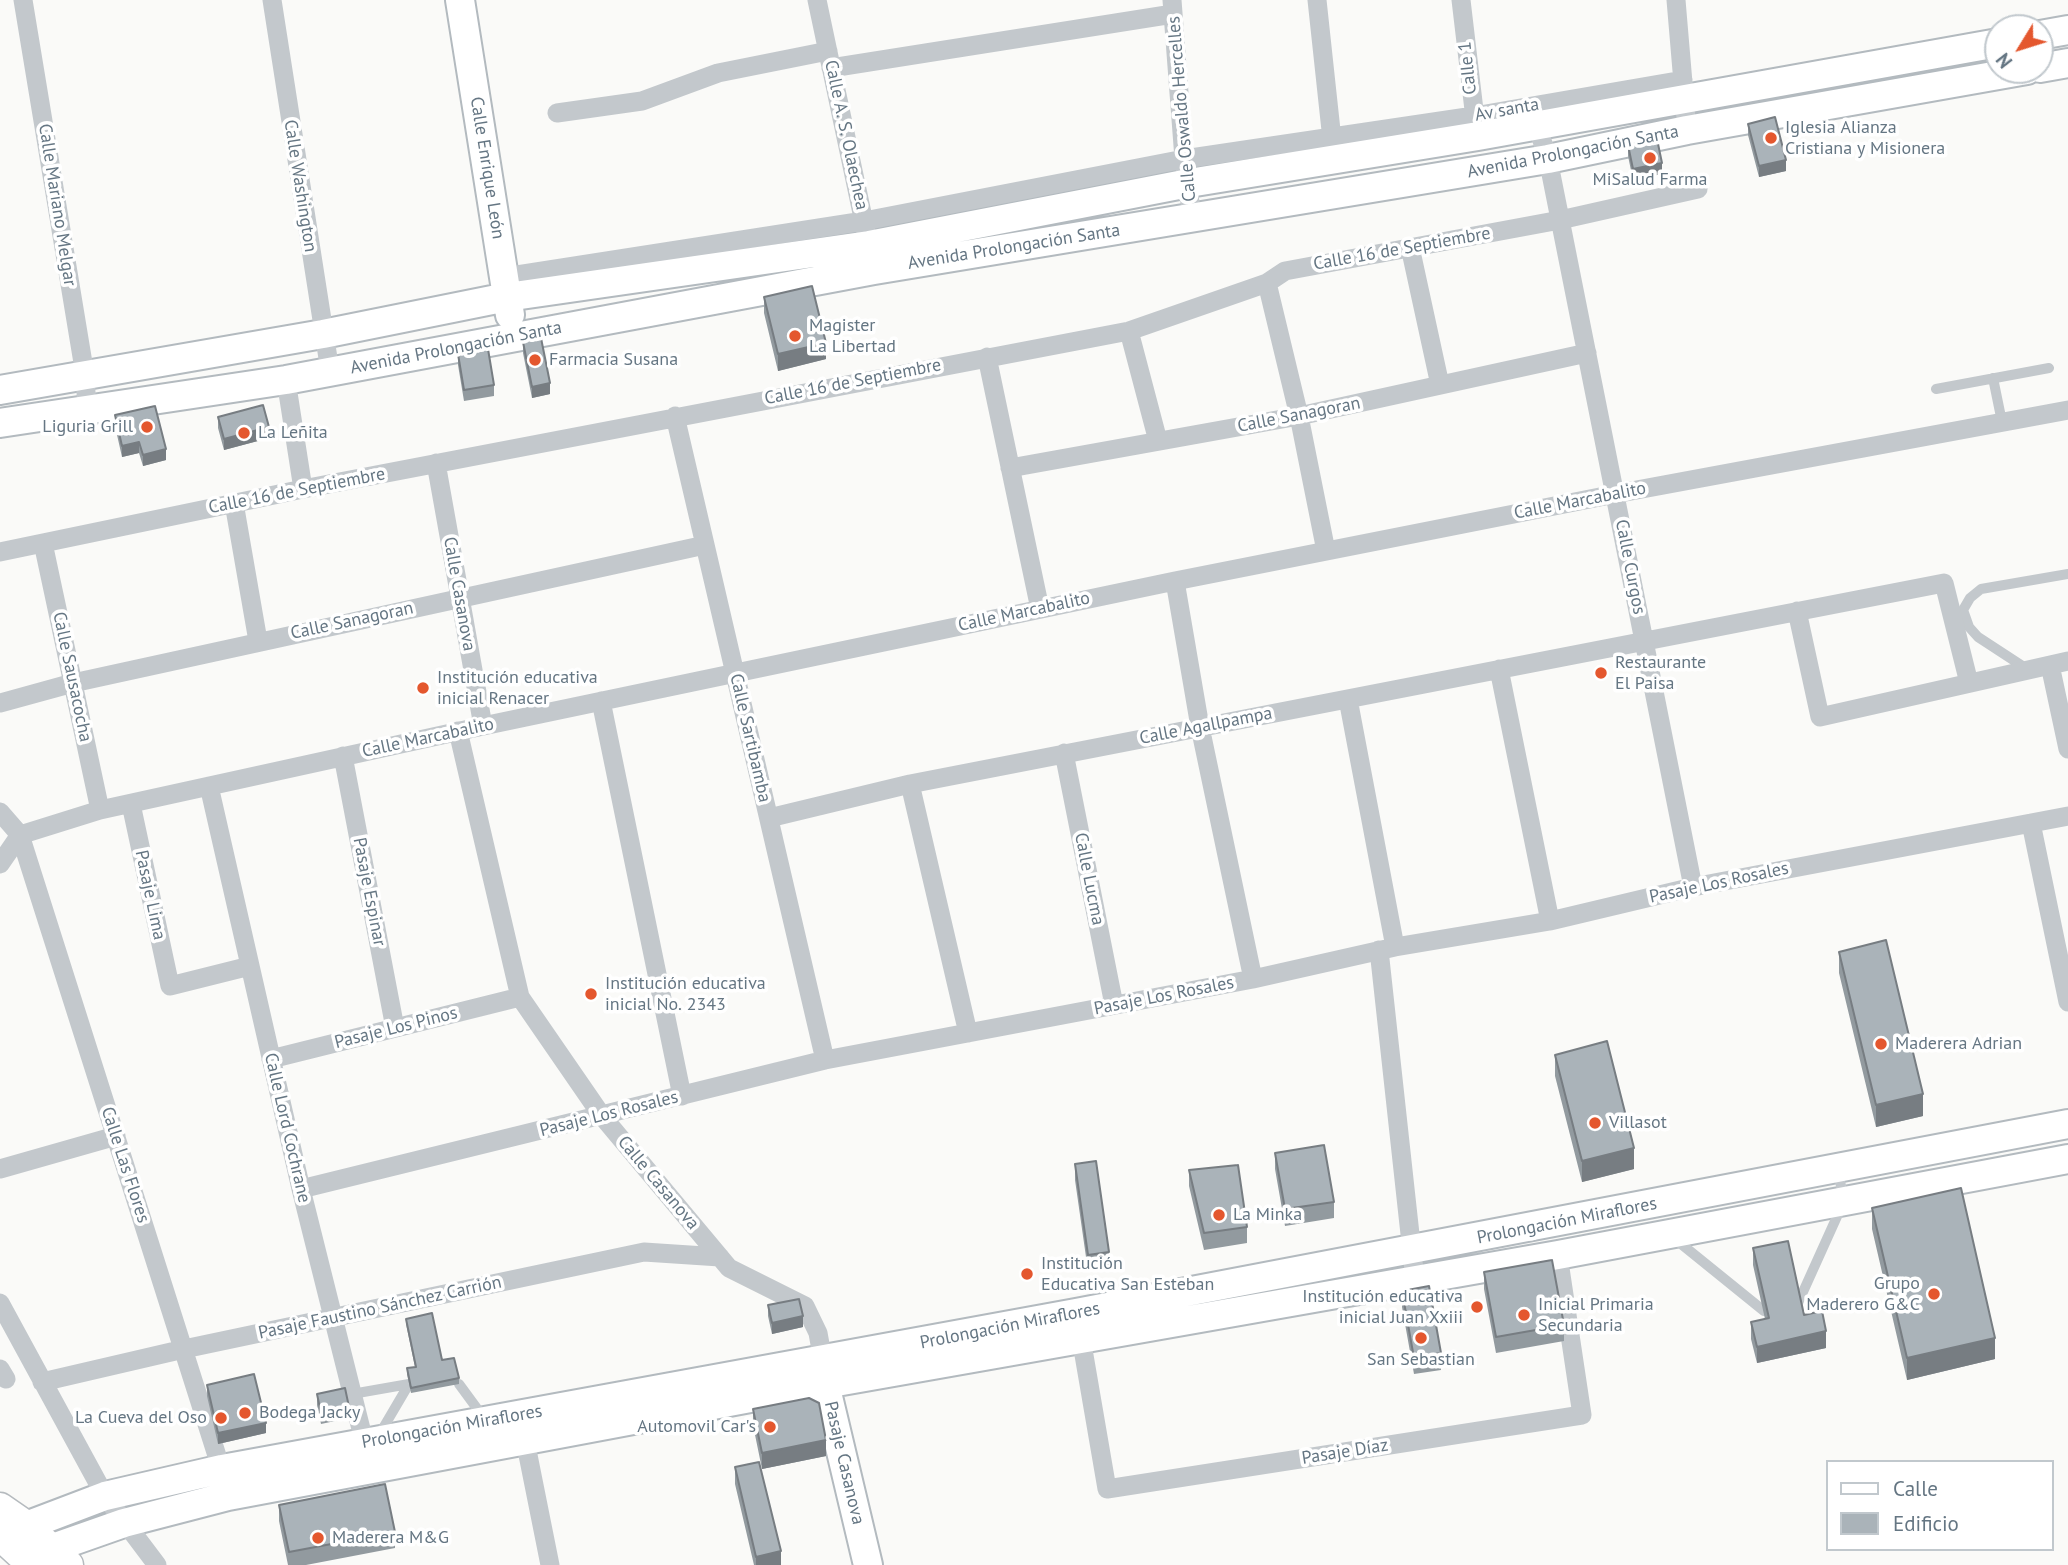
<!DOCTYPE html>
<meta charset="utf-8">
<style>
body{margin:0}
#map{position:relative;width:2068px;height:1565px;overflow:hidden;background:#fafaf8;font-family:"PT Sans",sans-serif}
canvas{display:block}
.legend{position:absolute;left:1826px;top:1460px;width:228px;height:91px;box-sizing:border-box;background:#fff;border:2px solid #c1c8cd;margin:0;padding:9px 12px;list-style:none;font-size:21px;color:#657683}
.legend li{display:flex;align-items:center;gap:14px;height:35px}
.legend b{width:35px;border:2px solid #c1c8cd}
.north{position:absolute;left:1984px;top:14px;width:70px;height:70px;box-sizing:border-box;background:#fff;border:2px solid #c1c8cd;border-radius:50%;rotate:232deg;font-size:19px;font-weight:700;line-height:28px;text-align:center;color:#657683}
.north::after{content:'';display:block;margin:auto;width:24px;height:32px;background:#e4572e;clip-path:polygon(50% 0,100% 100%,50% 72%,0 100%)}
</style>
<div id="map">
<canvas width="2068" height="1565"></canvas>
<ul class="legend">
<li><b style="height:9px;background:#fff"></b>Calle</li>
<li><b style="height:19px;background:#aab3b9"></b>Edificio</li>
</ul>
<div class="north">N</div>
</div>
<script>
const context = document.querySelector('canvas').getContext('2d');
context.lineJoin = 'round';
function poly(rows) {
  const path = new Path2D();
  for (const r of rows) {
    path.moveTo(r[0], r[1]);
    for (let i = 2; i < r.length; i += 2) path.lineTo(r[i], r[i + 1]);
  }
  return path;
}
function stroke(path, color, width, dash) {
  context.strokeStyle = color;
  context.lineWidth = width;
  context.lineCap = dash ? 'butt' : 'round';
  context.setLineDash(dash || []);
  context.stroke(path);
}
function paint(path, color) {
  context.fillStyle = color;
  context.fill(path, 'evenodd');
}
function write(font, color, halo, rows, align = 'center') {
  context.font = font + ' "PT Sans",sans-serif';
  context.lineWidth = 7;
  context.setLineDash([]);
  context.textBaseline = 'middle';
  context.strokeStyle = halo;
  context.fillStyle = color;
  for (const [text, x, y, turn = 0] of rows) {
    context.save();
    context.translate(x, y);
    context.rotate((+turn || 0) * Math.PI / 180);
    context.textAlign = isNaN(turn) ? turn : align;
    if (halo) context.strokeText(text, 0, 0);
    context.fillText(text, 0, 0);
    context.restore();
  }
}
const lane = poly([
 [1993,378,2002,422],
 [1936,389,2049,368],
 [2027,669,1978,637,1969,627,1963,610,1970,598,1981,589,2068,574],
 [1675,1239,1764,1311],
 [1798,1303,1844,1201,1838,1171],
 [459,1384,484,1418],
 [352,1394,409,1384],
 [379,1435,409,1384]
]);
const street = poly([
 [23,0,85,375,87,410],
 [272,0,330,371],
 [817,0,866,232],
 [1172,0,1184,159,1192,217],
 [1317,0,1333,149],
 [1461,0,1476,127],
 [1676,0,1687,130],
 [831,68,1173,14],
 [557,113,642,101,718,73,828,51],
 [1537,125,1548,159,1693,887],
 [1410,247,1440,385],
 [504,277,864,221,1184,159,1474,116,1683,80],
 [1267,283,1299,416,1326,551],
 [1129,331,1158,441],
 [987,357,1040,609],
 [286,380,303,489],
 [675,416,825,1060],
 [436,463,483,726],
 [1010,468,1299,416,1587,353],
 [234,503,258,641],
 [43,543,100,810],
 [0,552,303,489,1129,331,1267,283,1285,271,1560,220,1698,189],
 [1175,581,1200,727,1253,979],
 [1797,611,1820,717,2068,661],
 [2050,665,2068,749],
 [1499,669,1550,921],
 [1348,699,1395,947],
 [601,701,682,1096],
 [0,703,73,683,705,545],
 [458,731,520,997,602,1116,729,1268,805,1306,818,1333,823,1361],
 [1064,753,1114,1005],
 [343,756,395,1028],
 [910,784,968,1033],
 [209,786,301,1189,367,1453],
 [131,804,170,986,250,966],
 [0,812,20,835,225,1481],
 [769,818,910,784,1944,583,1969,683],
 [2031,823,2068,1002],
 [0,864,20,835,100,810,483,726,1175,581,1615,494,2068,410],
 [1379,950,1415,1280],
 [271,1059,520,997],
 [0,1169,116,1136],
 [301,1189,825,1060,1253,979,1395,947,1550,921,1693,887,2068,816],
 [0,1303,105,1496,157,1565],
 [1079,1326,1107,1489,1582,1415,1558,1255],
 [0,1369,6,1379],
 [42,1382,184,1349,644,1252,720,1257],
 [523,1430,550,1565]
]);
const secondary = poly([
 [460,0,510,315],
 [2040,35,2068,30],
 [2040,68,2068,63],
 [0,390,323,334,507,297,869,245,1189,183,1478,136,1998,43],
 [0,423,286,380,874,270,1548,159,1687,130,2027,70],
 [823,1367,825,1384,868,1565],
 [7,1536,26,1526,105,1496,222,1469,1076,1313,2068,1124],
 [33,1559,50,1549,124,1523,228,1496,825,1384,1558,1255,2068,1159]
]);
const primary = poly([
 [0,1508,26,1526,68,1565],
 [0,1535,33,1565]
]);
const wall = poly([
 [1748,124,1786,171,1759,177,1748,135],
 [1628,145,1662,174,1633,180,1628,156],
 [764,297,826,359,778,371,764,313],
 [523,342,550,394,532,398,523,353],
 [458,354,494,385,494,396,464,401,458,365],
 [115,415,166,460,143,466,139,453,122,457,115,426],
 [218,417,269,438,224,450,218,428],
 [1839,952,1923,1116,1876,1127,1839,973],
 [1555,1055,1634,1169,1582,1182,1555,1076],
 [1275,1153,1334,1202,1334,1218,1285,1226,1275,1169],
 [1075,1164,1109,1252,1109,1268,1088,1271,1075,1180],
 [1189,1170,1247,1227,1247,1243,1204,1250,1189,1186],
 [1872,1208,1995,1359,1907,1380,1872,1229],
 [1753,1248,1804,1315,1826,1348,1757,1363,1751,1339,1751,1322,1765,1319,1753,1265],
 [1484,1272,1564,1325,1564,1341,1496,1353,1484,1289],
 [1402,1291,1441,1353,1441,1370,1414,1374,1402,1307],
 [768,1305,803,1327,772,1334,768,1316],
 [406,1319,459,1378,459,1384,411,1393,407,1374,407,1368,415,1367,406,1324],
 [207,1385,266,1433,218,1444,207,1396],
 [317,1394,349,1407,349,1418,321,1424,317,1405],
 [753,1409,826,1456,762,1469,753,1425],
 [735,1467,781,1565,754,1565,735,1484],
 [279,1505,395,1532,395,1548,306,1565,288,1565,279,1521]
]);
const shadedWall = poly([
 [1786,160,1786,171,1759,177,1759,166],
 [1662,163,1662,174,1633,180,1633,169],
 [826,343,826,359,778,371,778,354],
 [550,383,550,394,532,398,532,387],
 [269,427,269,438,224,450,224,439],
 [139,442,139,453,122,457,122,446],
 [166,449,166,460,143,466,143,455],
 [1923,1094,1923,1116,1876,1127,1876,1105],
 [1634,1148,1634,1169,1582,1182,1582,1161],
 [803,1316,803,1327,772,1334,772,1323],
 [1826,1331,1826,1348,1757,1363,1757,1347],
 [1995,1338,1995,1359,1907,1380,1907,1358],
 [266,1423,266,1433,218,1444,218,1433],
 [826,1440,826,1456,762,1469,762,1453],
 [781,1551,781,1565,756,1565,756,1557]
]);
const building = poly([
 [1775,117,1786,160,1759,166,1748,124,1775,117],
 [1657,139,1662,163,1633,169,1628,145,1657,139],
 [812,286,826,343,778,354,764,297,812,286],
 [541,338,550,383,532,387,523,342,541,338],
 [488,349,494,385,464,390,458,354,488,349],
 [263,405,269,427,224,439,218,417,263,405],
 [155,406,166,449,143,455,139,442,122,446,115,415,155,406],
 [1886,940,1923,1094,1876,1105,1839,952,1886,940],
 [1607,1041,1634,1148,1582,1161,1555,1055,1607,1041],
 [1324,1145,1334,1202,1285,1209,1275,1153,1324,1145],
 [1096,1161,1109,1252,1088,1255,1075,1164,1096,1161],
 [1238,1165,1247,1227,1204,1233,1189,1170,1238,1165],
 [1961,1188,1995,1338,1907,1358,1872,1208,1961,1188],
 [1788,1241,1804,1315,1822,1311,1826,1331,1757,1347,1751,1322,1769,1318,1753,1248,1788,1241],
 [1552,1260,1564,1325,1496,1337,1484,1272,1552,1260],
 [1429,1286,1441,1353,1414,1358,1402,1291,1429,1286],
 [799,1299,803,1316,772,1323,768,1305,799,1299],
 [432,1313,442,1360,454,1358,459,1378,411,1388,407,1368,416,1367,406,1319,432,1313],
 [254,1374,266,1423,218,1433,207,1385,254,1374],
 [345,1388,349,1407,321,1413,317,1394,345,1388],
 [809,1398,819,1403,826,1440,762,1453,753,1409,809,1398],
 [759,1462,781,1551,756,1557,735,1467,759,1462],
 [385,1484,395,1532,289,1552,279,1505,385,1484]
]);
const markers = [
 [1771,138,7,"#e4572e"],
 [1650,158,7,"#e4572e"],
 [795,336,7,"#e4572e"],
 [535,360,7,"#e4572e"],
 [147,427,7,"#e4572e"],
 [244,433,7,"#e4572e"],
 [1601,673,7,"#e4572e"],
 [423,688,7,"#e4572e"],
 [591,994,7,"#e4572e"],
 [1881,1044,7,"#e4572e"],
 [1595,1123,7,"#e4572e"],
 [1219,1215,7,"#e4572e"],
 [1027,1274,7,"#e4572e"],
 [1934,1294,7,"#e4572e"],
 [1477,1307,7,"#e4572e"],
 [1524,1315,7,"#e4572e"],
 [1421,1338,7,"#e4572e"],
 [245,1413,7,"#e4572e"],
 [221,1418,7,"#e4572e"],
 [770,1427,7,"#e4572e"],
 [318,1538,7,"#e4572e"]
];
const streetNames = [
 ["Calle 1",1468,68,-96],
 ["Calle Oswaldo Hercelles",1182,109,-95],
 ["Av santa",1507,110,-10],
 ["Calle A. S. Olaechea",846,135,78],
 ["Avenida Prolongación Santa",1573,152,-11],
 ["Calle Enrique León",487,168,81],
 ["Calle Washington",300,186,81],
 ["Calle Mariano Melgar",57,205,81],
 ["Avenida Prolongación Santa",1014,247,-9],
 ["Calle 16 de Septiembre",1402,249,-10],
 ["Avenida Prolongación Santa",456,348,-11],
 ["Calle 16 de Septiembre",853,382,-11],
 ["Calle Sanagoran",1299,415,-11],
 ["Calle 16 de Septiembre",297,491,-11],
 ["Calle Marcabalito",1580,501,-11],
 ["Calle Curgos",1630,567,79],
 ["Calle Casanova",459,594,80],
 ["Calle Marcabalito",1024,612,-12],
 ["Calle Sanagoran",352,621,-12],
 ["Calle Sausacocha",72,677,78],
 ["Calle Agallpampa",1206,726,-11],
 ["Calle Marcabalito",428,738,-12],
 ["Calle Sartibamba",750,738,77],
 ["Calle Lucma",1089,879,79],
 ["Pasaje Los Rosales",1719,883,-12],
 ["Pasaje Espinar",369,892,79],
 ["Pasaje Lima",150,895,78],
 ["Pasaje Los Rosales",1164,996,-11],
 ["Pasaje Los Pinos",396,1028,-14],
 ["Pasaje Los Rosales",609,1114,-14],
 ["Calle Lord Cochrane",287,1128,77],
 ["Calle Las Flores",125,1165,72],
 ["Calle Casanova",658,1183,50],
 ["Prolongación Miraflores",1567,1221,-11],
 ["Pasaje Faustino Sánchez Carrión",380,1308,-12],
 ["Prolongación Miraflores",1010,1326,-11],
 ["Prolongación Miraflores",452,1427,-10],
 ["Pasaje Díaz",1345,1452,-9],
 ["Pasaje Casanova",844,1463,77]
];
const poiNames = [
 ["Iglesia Alianza",1785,128],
 ["Cristiana y Misionera",1785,149],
 ["MiSalud Farma",1650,180,"center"],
 ["Magister",809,326],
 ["La Libertad",809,347],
 ["Farmacia Susana",549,360],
 ["Liguria Grill",133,427,"right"],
 ["La Leñita",258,433],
 ["Restaurante",1615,663],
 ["El Paisa",1615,684],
 ["Institución educativa",437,678],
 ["inicial Renacer",437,699],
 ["Institución educativa",605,984],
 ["inicial No. 2343",605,1005],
 ["Maderera Adrian",1895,1044],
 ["Villasot",1609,1123],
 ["La Minka",1233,1215],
 ["Institución",1041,1264],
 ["Educativa San Esteban",1041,1285],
 ["Grupo",1920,1284,"right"],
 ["Maderero G&C",1920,1305,"right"],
 ["Institución educativa",1463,1297,"right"],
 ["inicial Juan Xxiii",1463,1318,"right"],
 ["Inicial Primaria",1538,1305],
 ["Secundaria",1538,1326],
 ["San Sebastian",1421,1360,"center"],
 ["Bodega Jacky",259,1413],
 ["La Cueva del Oso",207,1418,"right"],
 ["Automovil Car's",756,1427,"right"],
 ["Maderera M&G",332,1538]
];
stroke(secondary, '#b3babf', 32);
stroke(primary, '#b5babe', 33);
stroke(lane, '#c3c8cc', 10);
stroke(street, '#c3c8cc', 19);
stroke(secondary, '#fff', 28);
stroke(primary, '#fff', 30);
paint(wall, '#929a9f');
paint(shadedWall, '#777d82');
paint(building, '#aab3b9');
stroke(building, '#777d82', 2);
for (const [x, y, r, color] of markers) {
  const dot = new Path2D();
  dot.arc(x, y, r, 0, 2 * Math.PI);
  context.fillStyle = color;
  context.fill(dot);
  stroke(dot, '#fff', 2.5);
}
write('18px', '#657683', '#fff', streetNames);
write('18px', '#657683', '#fff', poiNames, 'left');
</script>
